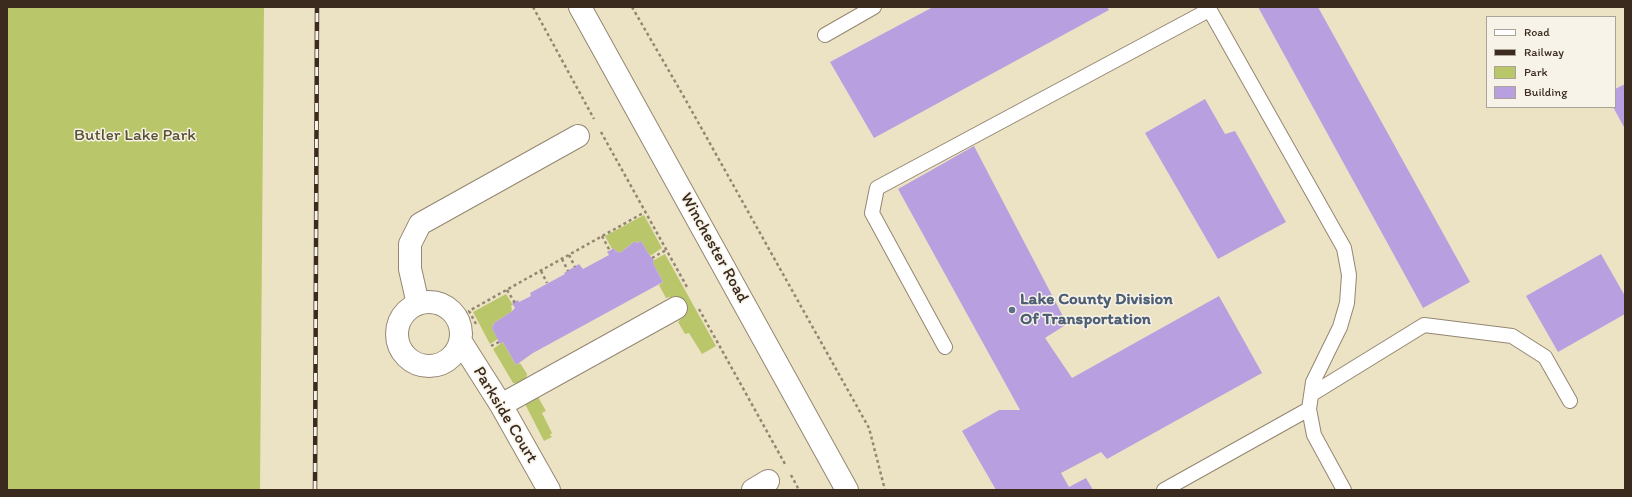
<!DOCTYPE html>
<style>
body{margin:0}
#map{position:relative;width:1632px;height:497px;overflow:hidden;background:#ece3c5;font-family:Itim,sans-serif}
canvas{display:block}
.frame{position:absolute;inset:0;border:8px solid #3b2a1e;pointer-events:none}
.legend{position:absolute;left:1486px;top:16px;width:130px;height:92px;box-sizing:border-box;background:#f7f3e8;border:1px solid #aca397;margin:0;padding:5px 7px;list-style:none;font-size:12px;color:#3b2a1e}
.legend li{display:flex;align-items:center;gap:8px;height:20px}
.legend b{width:20px;border:1px solid #aca397}
</style>
<div id="map">
<canvas width="1632" height="497"></canvas>
<div class="frame"></div>
<ul class="legend">
<li><b style="height:5px;background:#fff"></b>Road</li>
<li><b style="height:5px;background:#3b2a1e"></b>Railway</li>
<li><b style="height:11px;background:#b9c76a"></b>Park</li>
<li><b style="height:11px;background:#b8a0e0"></b>Building</li>
</ul>
</div>
<script>
const context = document.querySelector('canvas').getContext('2d');
context.lineJoin = 'round';
function paint(path, color) {
  context.fillStyle = color;
  context.fill(path, 'evenodd');
}
function poly(rows) {
  const path = new Path2D();
  for (const r of rows) {
    if (r.length === 3) {
      path.moveTo(r[0] + r[2], r[1]);
      path.arc(r[0], r[1], r[2], 0, 2 * Math.PI);
      continue;
    }
    path.moveTo(r[0], r[1]);
    for (let i = 2; i < r.length; i += 2) path.lineTo(r[i], r[i + 1]);
  }
  return path;
}
function stroke(path, color, width, dash) {
  context.strokeStyle = color;
  context.lineWidth = width;
  context.lineCap = dash ? 'butt' : 'round';
  context.setLineDash(dash || []);
  context.stroke(path);
}
function write(font, color, halo, rows, align = 'center') {
  context.font = font + ' Itim,sans-serif';
  context.lineWidth = 3;
  context.setLineDash([]);
  context.textBaseline = 'middle';
  context.strokeStyle = halo;
  context.fillStyle = color;
  for (const [text, x, y, turn = 0] of rows) {
    context.save();
    context.translate(x, y);
    context.rotate((+turn || 0) * Math.PI / 180);
    context.textAlign = isNaN(turn) ? turn : align;
    if (halo) context.strokeText(text, 0, 0);
    context.fillText(text, 0, 0);
    context.restore();
  }
}
const green = poly([
 [7,7,264,7,260,490,7,490],
 [644,215,662,248,650,256,641,241,636,243,635,241,620,253,618,251,616,252,614,248,612,249,605,236],
 [665,254,716,346,702,354,689,333,685,334,678,322,682,318,670,297,666,298,659,285,663,282,653,263,654,260],
 [506,294,513,305,511,306,512,309,511,312,494,323,492,328,498,339,490,344,473,312],
 [503,342,516,365,520,363,527,374,526,379,519,383,513,383,493,349],
 [538,397,546,411,542,413,552,433,550,435,552,437,544,441,525,404]
]);
const building = poly([
 [933,7,1107,7,1109,10,874,138,830,62],
 [1258,7,1318,7,1470,282,1423,308],
 [1625,84,1625,129,1613,107,1615,107,1615,89],
 [1205,99,1225,134,1235,131,1286,222,1218,259,1145,133],
 [974,146,1067,324,1045,338,1072,378,1219,296,1262,373,1107,459,1101,452,1061,473,1069,487,1086,478,1093,490,996,490,962,431,999,410,1020,410,898,189],
 [635,241,636,243,641,241,650,256,654,260,653,263,663,282,533,353,516,365,503,342,500,344,492,328,494,323,511,312,515,308,512,303,518,300,519,302,531,296,530,293,565,274,564,273,579,264,583,269,609,255,607,252,614,248,616,252,618,251,620,253],
 [1601,254,1625,296,1625,314,1558,352,1526,296]
]);
const path = poly([
 [533,7,594,119],
 [632,7,684,97,869,428,885,490],
 [601,132,687,287],
 [602,236,610,251],
 [569,255,575,267],
 [652,258,666,250],
 [562,259,568,271],
 [541,271,547,283],
 [507,290,515,303],
 [699,309,785,464],
 [476,324,469,311,645,212],
 [491,346,499,342],
 [791,475,799,490]
]);
const service = poly([
 [1208,7,1344,248,1349,275,1347,303,1340,327,1313,382,1309,409,1314,435,1344,490],
 [825,35,874,7],
 [945,347,872,213,877,188,1209,10],
 [1312,394,1424,325,1512,336,1545,357,1570,401],
 [1164,490,1309,409]
]);
const minor = poly([
 [429,334,32],
 [418,304,410,269,410,244,420,224,578,136],
 [461,342,501,405,549,490],
 [501,405,676,308],
 [753,490,768,481]
]);
const secondary = poly([
 [580,7,847,490]
]);
const rail = poly([
 [315,490,317,7]
]);
const markers = [
 [1012,310,4,"#5c6f8a"]
];
const parkNames = [
 ["Butler Lake Park",135,136]
];
const streetNames = [
 ["Winchester Road",714,248,61],
 ["Parkside Court",505,415,59]
];
const serviceNames = [
 ["Lake County Division",1020,300],
 ["Of Transportation",1020,320]
];
paint(green, '#b9c76a');
paint(building, '#b8a0e0');
stroke(service, '#948672', 16);
stroke(minor, '#948672', 24);
stroke(secondary, '#948672', 24);
stroke(path, '#948672', 2.5, [3, 3]);
stroke(service, '#fff', 14);
stroke(minor, '#fff', 22);
stroke(secondary, '#fff', 22);
stroke(rail, '#3b2a1e', 4.5);
stroke(rail, '#f7f3e8', 3, [9]);
for (const [x, y, r, color] of markers) {
  const dot = new Path2D();
  dot.arc(x, y, r, 0, 2 * Math.PI);
  context.fillStyle = color;
  context.fill(dot);
  stroke(dot, '#f7f3e8', 1.5);
}
write('17px', '#5a5131', '#f7f3e8', parkNames);
write('17px', '#3b2a1e', '#f7f3e8', streetNames);
write('bold 17px', '#4e5e75', '#f7f3e8', serviceNames, 'left');
</script>
